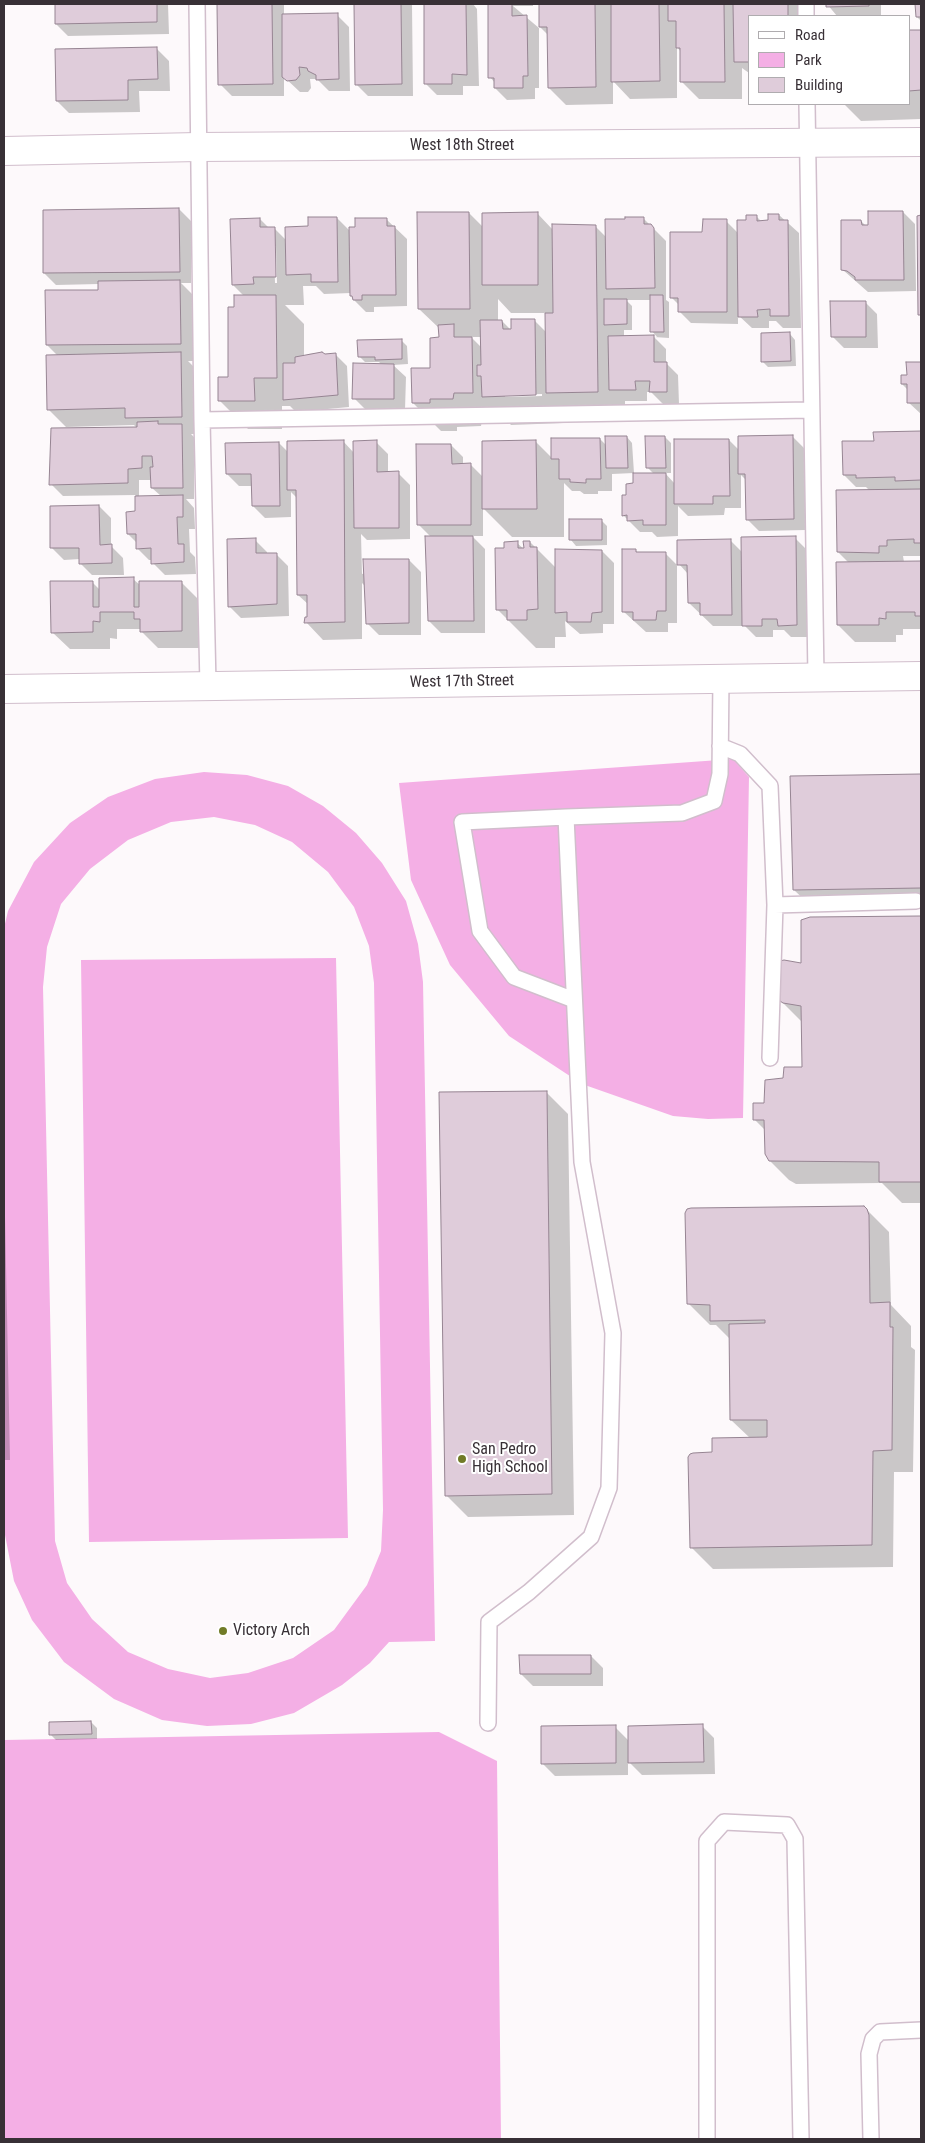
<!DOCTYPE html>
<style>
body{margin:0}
#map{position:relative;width:925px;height:2143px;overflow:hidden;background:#fdf9fb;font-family:"Roboto Condensed",sans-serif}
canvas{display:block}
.frame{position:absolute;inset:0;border:5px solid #383036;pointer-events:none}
.legend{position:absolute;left:748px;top:15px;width:162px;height:90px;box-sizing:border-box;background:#fff;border:1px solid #afacaf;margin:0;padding:6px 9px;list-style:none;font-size:15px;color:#383036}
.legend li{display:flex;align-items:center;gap:10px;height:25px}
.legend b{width:25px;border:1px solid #afacaf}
</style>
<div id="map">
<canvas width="925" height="2143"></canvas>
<div class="frame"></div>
<ul class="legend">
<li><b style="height:6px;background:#fff"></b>Road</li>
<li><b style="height:14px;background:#f4afe5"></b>Park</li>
<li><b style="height:14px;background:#dfccda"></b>Building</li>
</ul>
</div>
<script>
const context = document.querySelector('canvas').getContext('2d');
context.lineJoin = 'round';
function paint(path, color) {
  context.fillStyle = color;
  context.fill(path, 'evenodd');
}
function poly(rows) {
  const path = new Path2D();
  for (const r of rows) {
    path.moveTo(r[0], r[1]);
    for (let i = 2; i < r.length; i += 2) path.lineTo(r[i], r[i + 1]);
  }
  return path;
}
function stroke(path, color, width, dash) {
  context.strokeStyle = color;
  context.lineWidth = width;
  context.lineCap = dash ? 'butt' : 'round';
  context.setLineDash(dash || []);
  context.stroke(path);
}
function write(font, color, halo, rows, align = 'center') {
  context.font = font + ' "Roboto Condensed",sans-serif';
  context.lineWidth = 4;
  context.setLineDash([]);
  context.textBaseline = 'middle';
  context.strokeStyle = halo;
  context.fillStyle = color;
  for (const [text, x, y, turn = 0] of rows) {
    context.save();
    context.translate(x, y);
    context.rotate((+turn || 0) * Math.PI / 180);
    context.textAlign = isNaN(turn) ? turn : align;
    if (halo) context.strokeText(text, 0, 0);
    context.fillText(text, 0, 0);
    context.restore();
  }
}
const green = poly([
 [733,759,749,777,743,1118,708,1119,673,1116,582,1084,509,1036,450,965,411,880,399,783],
 [204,772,247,775,288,786,323,806,356,833,382,863,406,901,418,944,423,982,435,1641,389,1642,370,1663,342,1685,294,1713,251,1724,207,1726,162,1720,114,1699,64,1662,32,1620,14,1581,5,1535,4,1460,4,928,8,911,34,862,70,823,108,797,155,779],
 [214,817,255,825,292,842,328,872,354,907,369,946,374,983,383,1510,381,1551,367,1585,334,1630,293,1658,248,1673,210,1678,168,1669,128,1652,92,1619,67,1583,55,1541,43,987,47,947,61,904,90,869,128,840,171,822],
 [336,958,348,1538,89,1542,81,960],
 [439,1732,497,1761,501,2139,4,2139,4,1740]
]);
const shadow = poly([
 [56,4,168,4,169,34,68,36,56,24],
 [219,4,284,4,284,16,337,15,349,27,350,91,329,91,317,79,310,79,311,88,308,92,300,92,284,77,284,96,232,96,220,84],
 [355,4,412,4,413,96,368,96,356,84],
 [425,4,473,4,477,9,479,86,463,86,463,95,437,95,425,83],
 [489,4,533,4,533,6,513,6,539,28,539,88,535,88,535,99,507,100,495,88,495,83,490,77],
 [540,4,799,4,799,16,749,16,749,73,742,68,742,99,699,99,681,81,681,52,677,47,677,98,630,99,613,81,613,104,566,105,549,88,548,35,540,27],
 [827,4,885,4,885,5,881,5,881,16,837,16],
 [917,4,921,4,921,21,917,17],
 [921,31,921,119,861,121,844,104,909,104,909,32],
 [157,49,169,61,170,91,139,91,140,112,69,113,57,101],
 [179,209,191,221,191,283,181,283,197,299,198,361,188,361,198,371,199,434,191,434,194,437,194,499,186,499,194,508,195,529,189,529,190,552,195,557,196,574,165,575,153,563,153,560,149,560,137,548,137,543,128,534,137,512,136,495,63,496,51,484,138,429,134,425,66,427,48,409,58,356,47,345,99,291,99,284,56,285,44,273],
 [139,480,152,480,152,488,161,496,139,497],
 [903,212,915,224,916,291,868,292,843,270,861,221,866,226],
 [469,213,483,227,537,213,553,230,595,226,606,237,644,219,666,241,666,300,669,302,669,338,654,337,666,349,666,363,678,375,679,404,663,404,651,392,647,392,647,401,625,401,625,420,564,409,564,423,511,425,501,414,482,421,481,426,457,427,457,431,441,431,413,403,431,369,440,339,440,329,419,309],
 [498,299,511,313,546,313,546,332,534,320,511,330,502,321,498,321],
 [626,300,651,300,652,331,657,337,624,337,624,330,632,330,632,306],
 [471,337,482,337,482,348],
 [542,394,542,396,505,397,505,395],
 [779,215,799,233,801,328,783,328,776,321,769,321,769,328,752,328,738,315,738,324,691,323,679,311,679,305,671,297,704,233,726,221,738,233,747,222,756,216,762,222,769,222],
 [918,217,921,217,921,316,920,314],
 [337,218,351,232,356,228,386,219,407,239,407,306,374,307,374,312,366,312,354,300,351,293,324,294,316,286,303,286,304,305,285,305,304,324,304,357,307,357,308,354,322,353,324,355,335,354,347,366,349,407,296,412,290,406,282,406,282,429,248,429,220,401,230,378,236,308,244,296,233,285,260,219,269,228,274,228,287,241,310,227],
 [274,246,276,246,277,283,275,283],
 [865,302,877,314,878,348,844,348,832,336],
 [790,334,795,340,796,366,768,367,762,361],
 [401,340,407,346,408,364,393,365,406,377,405,410,366,410,354,398,382,365,379,362,365,362,359,356],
 [908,363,921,363,921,414,908,402,908,390,902,384,908,376],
 [921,432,921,556,903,556,904,562,921,562,921,629,903,629,903,635,896,635,896,642,855,642,838,625,849,563,838,552,870,491,866,487,856,487,844,475,875,442,875,433],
 [792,436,804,448,806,530,759,531,747,519,746,480,741,475,741,508,725,508,724,515,688,516,678,506,678,536,657,537,652,532,640,532,623,515,628,496,635,484,654,474,648,468,665,437,671,443,671,473,665,473,675,484,729,440,739,450],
 [627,437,632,443,634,473,612,474,612,491,598,491,598,494,584,494,580,491,572,491,564,483,564,537,512,537,483,508,483,536,472,536,485,549,485,633,441,633,429,621,426,537,431,537,418,524,451,445,463,457,463,465,470,464,483,477,535,441,552,458,600,439,607,446],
 [343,441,354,453,376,442,388,454,388,473,398,473,410,485,410,539,367,540,361,534,362,574,409,560,421,572,421,635,379,635,367,623,367,588,362,583,362,639,323,640,306,622,308,618,309,605,298,595,298,499,291,492,291,517,265,518,253,506,252,486,239,486,227,474,279,443,288,452],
 [99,506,111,518,111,546,123,558,124,575,92,575,80,563,80,559,64,560,52,548],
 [601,520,607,526,607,545,576,546,571,540],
 [795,538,807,550,808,637,791,637,784,630,773,630,773,637,756,637,745,626,713,626,689,603,688,574,679,564,730,540,743,553],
 [255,540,267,552,267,554,276,554,288,566,289,616,241,618,229,606],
 [530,542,556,568,602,551,614,563,614,624,603,624,603,633,580,634,565,621,566,637,555,637,555,648,536,648,498,610,505,549,517,543,525,550],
 [635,550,638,553,665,553,677,565,677,623,668,623,668,632,646,632,624,612],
 [133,579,140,585,181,582,199,600,199,648,158,648,141,631,141,629,117,629,117,639,110,638,110,649,70,649,52,632,92,582,100,590],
 [921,775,921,905,812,907,794,890,792,778],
 [921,917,921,1203,902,1203,882,1183,796,1184,789,1180,767,1158,766,1131,754,1119,784,1079,804,1068,803,1023,781,1001,802,965,804,920],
 [546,1092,568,1114,574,1515,468,1517,446,1495],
 [4,1167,10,1460,4,1460],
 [867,1210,889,1232,891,1305,911,1326,911,1347,915,1350,913,1472,894,1472,893,1567,713,1569,691,1547,714,1453,750,1438,731,1420,730,1339,716,1325,710,1325,688,1303],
 [591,1656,603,1668,603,1686,533,1686,521,1674],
 [91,1722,97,1728,97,1739,56,1740,50,1734],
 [702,1726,714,1738,715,1774,642,1775,628,1761,628,1775,555,1776,543,1764,615,1727,629,1741]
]);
const building = poly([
 [55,4,157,4,157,22,55,24,55,4],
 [217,4,272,4,273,84,218,85,217,4],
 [354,4,401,4,402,84,355,85,354,4],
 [424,4,466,4,467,75,452,74,452,84,424,84,424,4],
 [488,4,512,4,512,16,527,15,528,76,523,76,523,88,494,88,494,78,488,78,488,4],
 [539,4,595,4,596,87,548,88,547,27,539,27,539,4],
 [611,4,659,4,660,81,611,82,611,4],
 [668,4,724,4,725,82,680,82,680,48,676,48,676,21,668,21,668,4],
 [733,4,788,4,788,16,749,16,749,62,734,62,733,4],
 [826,4,869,4,869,6,826,7,826,4],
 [915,4,921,4,921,17,916,17,915,4],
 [338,13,339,79,316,80,316,75,308,71,307,68,299,67,300,75,296,80,287,81,282,77,282,14,338,13],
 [909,30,921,30,921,90,909,91,909,30],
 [157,47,158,79,128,80,128,100,56,101,55,49,157,47],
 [179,208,180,272,43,273,43,210,179,208],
 [868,211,903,211,904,280,855,280,855,277,847,271,841,270,841,220,861,220,862,225,868,225,868,211],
 [417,212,469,212,470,309,418,309,417,212],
 [538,212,538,285,482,285,482,213,538,212],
 [768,214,779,214,779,220,788,220,789,316,770,316,770,309,757,310,758,317,738,317,737,220,746,220,746,215,757,215,757,221,768,220,768,214],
 [921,215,921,315,918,315,917,216,921,215],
 [308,217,337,217,338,282,311,282,311,274,286,275,285,227,308,226,308,217],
 [625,217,644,217,644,224,651,224,654,228,655,288,606,289,605,219,625,219,625,217],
 [260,218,260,227,275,227,276,277,253,277,254,284,232,285,230,219,260,218],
 [355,218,387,218,387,226,395,226,396,295,362,295,362,300,353,300,352,296,350,296,349,227,355,227,355,218],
 [703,219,727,219,727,312,678,312,678,298,670,298,670,232,702,232,703,219],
 [552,224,596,225,598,392,546,393,545,313,553,313,552,224],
 [180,280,181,344,46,345,45,290,98,290,98,281,180,280],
 [234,295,276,295,277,378,254,378,255,401,218,401,218,377,228,377,228,307,234,307,234,295],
 [650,295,663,295,664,332,650,332,650,295],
 [604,299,627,299,627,324,604,325,604,299],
 [830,301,866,301,866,337,831,337,830,301],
 [511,319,535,319,536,395,482,397,481,376,477,376,477,365,481,365,480,320,502,320,503,329,511,329,511,319],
 [454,324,454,337,472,337,473,393,454,393,453,399,430,399,430,403,412,403,411,368,430,368,430,338,439,337,438,325,454,324],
 [790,332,791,361,761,362,761,333,790,332],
 [654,335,654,362,667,362,667,392,649,392,650,381,635,381,636,390,609,390,608,336,654,335],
 [402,339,402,359,375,360,375,357,358,357,357,340,402,339],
 [181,352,182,417,125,418,125,408,47,410,46,355,181,352],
 [322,352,325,354,336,353,338,395,283,400,283,363,295,363,295,357,322,352],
 [906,362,921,362,921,403,907,403,907,384,901,384,901,375,907,375,906,362],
 [353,363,394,364,394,399,352,399,353,363],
 [158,421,158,424,182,424,183,488,151,488,150,467,153,467,152,456,142,456,142,468,128,469,128,483,49,485,51,428,137,427,137,422,158,421],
 [921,431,921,480,895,481,895,477,856,478,856,475,843,475,842,441,874,441,873,432,921,431],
 [793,435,794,519,746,520,745,474,738,474,738,436,793,435],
 [605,436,627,436,628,468,606,468,605,436],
 [645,436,665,436,666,468,646,468,645,436],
 [551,438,600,438,601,479,586,479,586,483,570,482,570,479,559,479,559,459,551,459,551,438],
 [674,439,729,439,730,496,713,496,713,504,674,504,674,439],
 [344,440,345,622,304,623,305,617,307,617,307,595,297,595,296,490,287,490,287,441,344,440],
 [377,440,377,472,399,471,399,528,354,528,353,441,377,440],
 [536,440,537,509,482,509,482,441,536,440],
 [279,442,280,506,252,506,251,474,226,474,225,443,279,442],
 [416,444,451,444,452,464,471,463,471,525,417,525,416,444],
 [633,473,666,473,666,525,643,525,643,520,627,521,627,515,622,516,622,495,626,495,626,484,633,483,633,473],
 [921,489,921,543,914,543,914,539,887,540,887,546,879,546,879,553,837,552,836,490,921,489],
 [183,495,183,517,177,517,178,544,184,544,184,562,151,564,151,548,136,549,136,534,127,534,126,512,135,511,135,496,183,495],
 [99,505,100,545,112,544,112,563,79,564,79,548,50,548,50,506,99,505],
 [569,519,602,519,602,540,569,540,569,519],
 [425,536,473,536,474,621,428,621,425,536],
 [796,536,797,625,778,626,777,619,762,619,762,626,742,626,741,537,796,536],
 [256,538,256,553,277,553,277,604,228,607,227,539,256,538],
 [731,539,732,615,700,615,700,603,688,603,687,565,677,565,677,540,731,539],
 [518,541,518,548,524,548,523,541,530,541,530,547,537,547,538,609,527,610,527,620,507,620,507,610,496,610,495,548,504,548,504,542,518,541],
 [555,549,602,550,602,612,592,613,591,622,567,622,567,612,555,613,555,549],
 [622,549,636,549,636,552,666,552,666,611,657,611,656,620,633,620,633,612,622,612,622,549],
 [363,559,409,559,409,623,366,624,363,559],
 [921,561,921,616,915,616,915,612,886,612,886,619,879,618,879,625,837,625,836,562,921,561],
 [134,577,134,607,139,607,139,581,182,581,182,631,140,632,140,619,134,619,134,612,100,612,100,622,93,621,93,632,51,633,50,581,93,581,93,607,99,607,99,578,134,577],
 [921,774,921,888,793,890,790,776,921,774],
 [921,916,921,1182,879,1182,879,1162,769,1161,765,1154,764,1120,753,1120,753,1103,764,1103,765,1080,783,1078,784,1067,802,1067,801,1006,783,1003,780,1001,779,997,780,961,784,960,801,963,801,920,810,917,921,916],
 [547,1091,552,1494,445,1496,439,1092,547,1091],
 [864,1206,867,1209,869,1215,870,1303,890,1302,890,1327,893,1327,892,1450,873,1451,872,1545,690,1548,688,1457,690,1454,693,1453,712,1452,712,1438,767,1437,767,1420,730,1420,729,1324,765,1323,765,1320,710,1321,710,1305,687,1304,685,1213,687,1209,691,1208,864,1206],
 [519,1655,591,1655,591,1674,520,1674,519,1655],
 [91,1721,92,1734,49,1735,49,1722,91,1721],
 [703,1724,704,1762,628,1763,628,1726,703,1724],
 [616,1725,616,1763,541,1764,541,1726,616,1725]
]);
const service = poly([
 [197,4,202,420,208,685],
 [806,4,806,16],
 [807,104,816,677],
 [202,420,811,410],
 [720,746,740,754,770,786,775,905,770,1058],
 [566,817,462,822,480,931,514,977,574,1000],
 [775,905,916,901],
 [488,1723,489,1622,529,1592,591,1537,609,1488,613,1333,582,1162,566,817,682,813,714,801,720,774,721,678],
 [707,2139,707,1841,724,1822,787,1825,795,1839,801,2139],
 [871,2139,869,2054,873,2039,880,2032,921,2030]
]);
const minor = poly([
 [4,151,198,147,921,142],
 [4,689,921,676]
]);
const markers = [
 [462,1459,5,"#717b27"],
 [223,1631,5,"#717b27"]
];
const streetNames = [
 ["West 18th Street",462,146],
 ["West 17th Street",462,682,-1]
];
const poiNames = [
 ["San Pedro",472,1450],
 ["High School",472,1468],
 ["Victory Arch",233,1631]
];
paint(green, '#f4afe5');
paint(shadow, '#0003');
paint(building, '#dfccda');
stroke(building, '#968492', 1);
stroke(service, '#d1becc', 18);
stroke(minor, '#d1becc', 30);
stroke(service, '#fff', 15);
stroke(minor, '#fff', 28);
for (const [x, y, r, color] of markers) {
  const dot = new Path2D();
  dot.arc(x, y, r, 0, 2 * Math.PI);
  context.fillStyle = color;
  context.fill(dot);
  stroke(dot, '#fff', 2);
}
write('16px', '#383036', '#fff', streetNames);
write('16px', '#383036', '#fff', poiNames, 'left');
</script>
